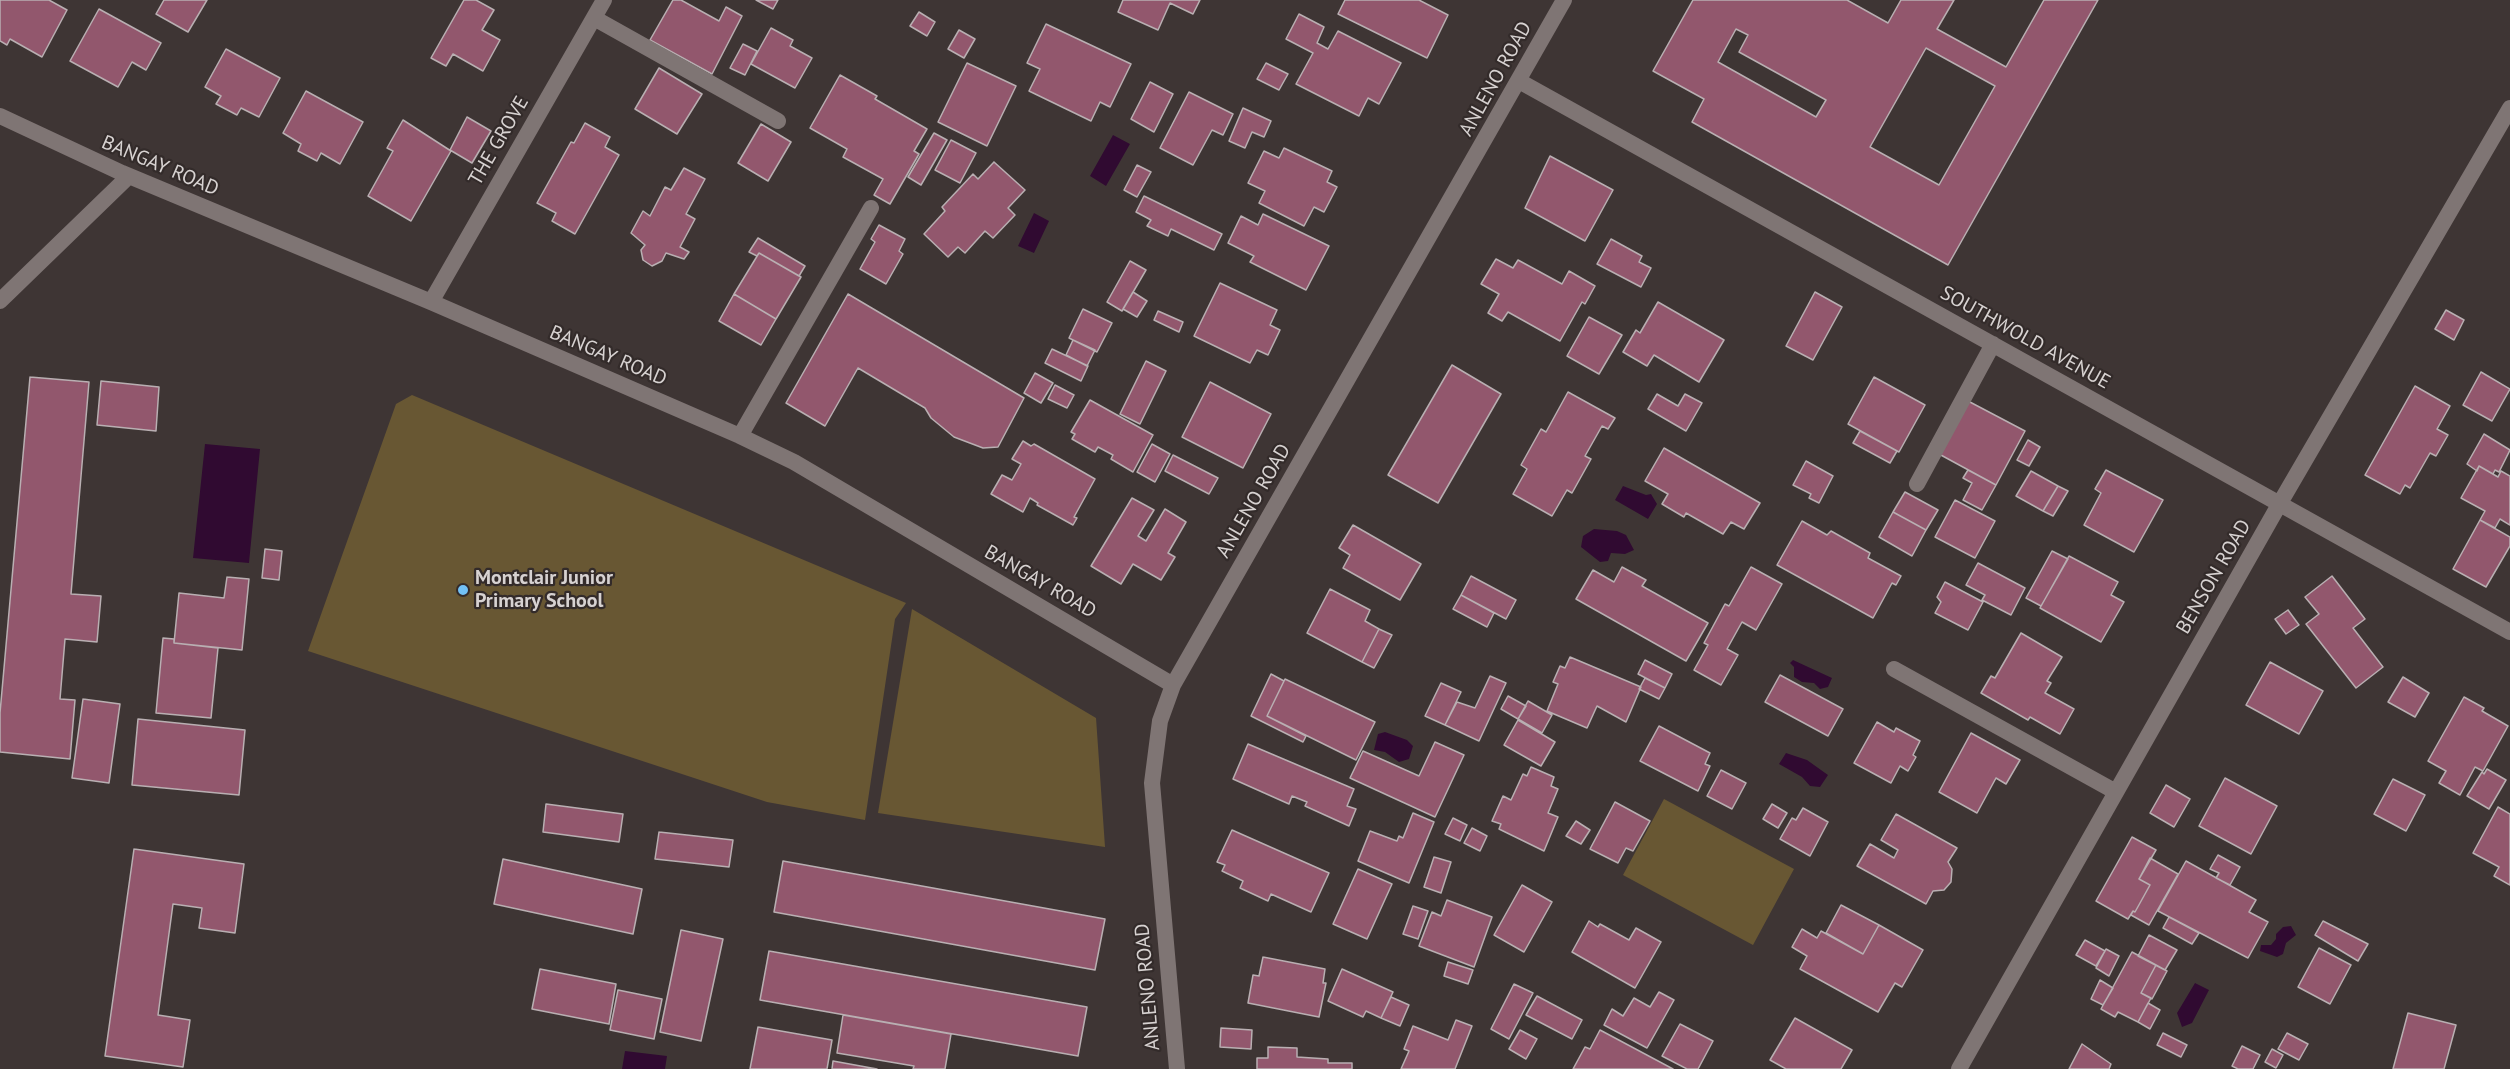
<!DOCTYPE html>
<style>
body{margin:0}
canvas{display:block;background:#3e3534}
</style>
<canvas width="2510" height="1069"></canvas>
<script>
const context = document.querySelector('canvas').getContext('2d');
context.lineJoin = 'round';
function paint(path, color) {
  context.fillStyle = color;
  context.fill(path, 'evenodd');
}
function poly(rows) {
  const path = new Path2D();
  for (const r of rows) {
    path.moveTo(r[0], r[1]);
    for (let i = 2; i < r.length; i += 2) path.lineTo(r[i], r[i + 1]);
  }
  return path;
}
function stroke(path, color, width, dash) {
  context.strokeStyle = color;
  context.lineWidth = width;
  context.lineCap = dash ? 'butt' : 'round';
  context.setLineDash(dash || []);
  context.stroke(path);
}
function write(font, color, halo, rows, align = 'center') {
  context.font = font + ' "PT Sans",sans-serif';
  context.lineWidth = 4.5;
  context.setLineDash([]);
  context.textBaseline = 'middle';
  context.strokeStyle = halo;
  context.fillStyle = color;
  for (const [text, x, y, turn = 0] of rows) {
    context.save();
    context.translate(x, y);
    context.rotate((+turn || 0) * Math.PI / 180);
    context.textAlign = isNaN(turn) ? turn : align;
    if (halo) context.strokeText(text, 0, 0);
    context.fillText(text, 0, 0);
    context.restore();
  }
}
const green = poly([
 [412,395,906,603,895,619,865,820,767,802,308,651,396,404],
 [912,609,1096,718,1105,847,878,813],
 [1664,799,1794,869,1753,945,1623,875]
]);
const water = poly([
 [1113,135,1130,144,1106,186,1090,176],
 [1034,213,1049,221,1034,253,1018,246],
 [205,444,260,449,249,563,193,558],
 [1623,486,1646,495,1651,494,1657,504,1648,519,1615,500],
 [1594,529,1617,531,1626,535,1634,550,1625,554,1611,553,1608,561,1600,562,1581,547,1583,536],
 [1793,660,1832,678,1828,687,1820,689,1814,683,1802,682,1794,677,1794,667,1790,663],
 [1385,732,1407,740,1413,746,1409,759,1399,762,1385,752,1374,750,1378,734],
 [1786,753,1807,760,1828,775,1820,787,1810,786,1802,777,1779,764],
 [2291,926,2296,935,2286,943,2283,954,2277,957,2260,951,2261,945,2271,945,2276,939,2276,934,2283,927],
 [2195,983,2209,990,2192,1023,2182,1027,2177,1013],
 [625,1051,667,1056,665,1069,622,1069]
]);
const building = poly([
 [0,0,49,0,67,10,42,57,10,39,7,45,0,41,0,0],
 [164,0,207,0,188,32,156,14,164,0],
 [464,0,476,0,494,10,482,30,500,40,483,71,453,54,446,66,431,58,464,0],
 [673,0,681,0,719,21,726,7,742,16,712,74,650,40,673,0],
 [756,0,778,0,773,9,756,0],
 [1123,0,1200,0,1193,14,1170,3,1158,30,1118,12,1123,0],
 [1345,0,1419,0,1448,15,1427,58,1338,14,1345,0],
 [1693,0,1847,0,1888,23,1901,0,1954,0,1937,29,2006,67,2044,0,2098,0,1948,265,1692,122,1704,99,1653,71,1693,0],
 [1736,29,1748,35,1739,52,1826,100,1816,117,1718,62,1736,29],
 [1926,48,1995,86,1939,185,1870,147,1926,48],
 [99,9,161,43,146,70,132,62,118,87,70,61,99,9],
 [919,12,935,22,927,36,910,26,919,12],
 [1299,14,1324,27,1317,43,1328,49,1338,31,1401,63,1379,104,1368,98,1359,116,1296,84,1313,53,1286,39,1299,14],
 [1046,24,1131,64,1110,107,1100,102,1091,121,1029,91,1040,69,1027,63,1046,24],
 [771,28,793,40,790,46,812,58,795,88,751,64,771,28],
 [959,30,975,39,964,58,948,49,959,30],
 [743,44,757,51,745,75,730,68,743,44],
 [226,49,280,78,259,117,241,108,237,115,216,104,221,96,205,87,226,49],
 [967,63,1016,86,987,146,938,122,967,63],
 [1266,63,1288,74,1279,90,1257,79,1266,63],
 [659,68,702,94,677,134,635,109,659,68],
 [840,75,877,96,875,99,927,129,914,151,919,154,890,204,874,195,883,179,843,157,847,149,810,128,840,75],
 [1150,82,1173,94,1154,132,1131,119,1150,82],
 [306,91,363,122,340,164,321,153,317,161,298,151,301,144,283,133,306,91],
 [1189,92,1233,114,1223,135,1212,130,1193,165,1160,148,1189,92],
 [1243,108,1271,121,1264,137,1252,132,1245,148,1229,141,1243,108],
 [467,117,491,131,472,163,450,150,467,117],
 [403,120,451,151,411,221,368,196,393,151,387,148,403,120],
 [585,123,610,137,605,147,619,155,575,234,552,221,556,213,537,203,571,142,574,143,585,123],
 [761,124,791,142,768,181,738,163,761,124],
 [934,133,947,140,921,185,908,177,934,133],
 [951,140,976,153,960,183,935,170,951,140],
 [1284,148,1332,171,1327,182,1337,187,1324,212,1314,207,1304,226,1259,203,1265,191,1248,183,1264,151,1279,158,1284,148],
 [1550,156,1613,190,1585,241,1525,208,1550,156],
 [994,162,1025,190,1008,208,1015,215,993,238,985,231,965,253,958,247,948,257,924,234,945,211,942,207,973,174,978,179,994,162],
 [1137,165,1151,172,1137,197,1124,190,1137,165],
 [684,168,705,179,686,214,695,219,680,247,689,252,684,259,666,253,662,261,652,266,643,260,641,250,645,245,631,233,643,211,650,216,665,187,671,190,684,168],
 [1144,196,1222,234,1214,250,1171,229,1168,236,1147,226,1151,220,1136,212,1144,196],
 [1263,214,1329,246,1306,290,1250,262,1254,256,1228,243,1241,216,1258,225,1263,214],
 [879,225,905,239,899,251,903,254,886,284,860,269,875,242,871,239,879,225],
 [758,238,805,266,799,276,759,253,757,256,749,252,758,238],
 [1611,239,1642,256,1639,262,1651,268,1641,287,1597,264,1611,239],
 [759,253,801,277,776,319,734,294,759,253],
 [1496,259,1513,268,1518,260,1562,284,1569,271,1595,286,1585,304,1582,302,1560,341,1508,312,1502,321,1488,313,1499,294,1481,284,1496,259],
 [1130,261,1146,270,1122,311,1107,302,1130,261],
 [1220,283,1277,310,1270,325,1280,330,1268,355,1257,350,1250,363,1194,336,1220,283],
 [1133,292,1147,301,1137,317,1123,309,1133,292],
 [1815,292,1842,307,1813,360,1786,346,1815,292],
 [734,294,776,319,761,345,719,321,734,294],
 [848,294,1024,398,998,447,983,448,954,437,931,418,925,408,858,368,825,426,786,403,848,294],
 [1658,302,1724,340,1699,382,1654,355,1647,366,1623,352,1636,330,1640,333,1658,302],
 [1083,309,1112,323,1097,352,1069,338,1083,309],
 [2446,310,2464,320,2454,340,2435,329,2446,310],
 [1158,311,1183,322,1179,332,1154,320,1158,311],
 [1589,317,1622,335,1599,374,1567,356,1589,317],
 [1073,340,1095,350,1087,366,1066,355,1073,340],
 [1052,349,1088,366,1081,381,1045,363,1052,349],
 [1146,361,1166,371,1140,424,1120,414,1146,361],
 [1452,365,1501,394,1438,503,1388,475,1452,365],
 [2481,372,2510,389,2492,421,2463,405,2481,372],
 [1035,373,1053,383,1041,403,1024,393,1035,373],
 [30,377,89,382,71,594,101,596,97,642,65,639,60,699,75,700,70,759,0,752,0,713,30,377],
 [1874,377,1925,405,1899,452,1848,424,1874,377],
 [101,381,159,387,156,431,97,425,101,381],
 [1210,382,1271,414,1243,468,1182,437,1210,382],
 [1055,385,1074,395,1067,408,1048,399,1055,385],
 [2415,386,2450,406,2437,429,2448,435,2436,456,2430,453,2410,488,2405,485,2400,494,2365,475,2415,386],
 [1568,392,1615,418,1608,429,1602,426,1585,456,1591,459,1572,493,1567,490,1552,516,1513,494,1527,469,1521,465,1541,429,1546,432,1568,392],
 [1657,394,1678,406,1685,394,1702,403,1686,431,1648,409,1657,394],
 [1090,400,1153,435,1133,472,1111,459,1113,455,1098,447,1095,452,1072,439,1075,434,1071,432,1090,400],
 [1968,401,2025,431,1996,485,1939,454,1968,401],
 [1860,431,1897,451,1890,463,1853,443,1860,431],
 [2484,434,2510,450,2499,472,2495,470,2493,474,2479,466,2477,471,2467,464,2484,434],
 [2028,440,2040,447,2029,466,2017,460,2028,440],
 [1023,441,1031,446,1034,444,1095,479,1074,517,1077,518,1073,525,1037,505,1038,503,1030,498,1023,512,991,494,1002,475,1012,480,1021,464,1012,459,1023,441],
 [1152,444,1170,454,1155,482,1137,472,1152,444],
 [1664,448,1760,503,1744,529,1731,522,1723,534,1686,513,1684,517,1662,504,1668,494,1645,481,1664,448],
 [1173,455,1218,478,1209,494,1165,471,1173,455],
 [1806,461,1833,476,1819,503,1809,498,1811,494,1793,485,1806,461],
 [2479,466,2498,477,2501,471,2510,476,2510,525,2500,519,2495,528,2480,520,2485,511,2461,498,2479,466],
 [1968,470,1996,485,1982,510,1963,500,1972,483,1963,478,1968,470],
 [2106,470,2163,500,2134,552,2084,525,2101,493,2095,489,2106,470],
 [2031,471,2058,486,2043,511,2016,496,2031,471],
 [2058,486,2068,491,2053,516,2043,511,2058,486],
 [1905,492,1938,510,1926,530,1893,512,1905,492],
 [1132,498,1154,510,1138,536,1146,541,1165,509,1186,522,1168,553,1175,557,1161,580,1133,564,1121,584,1091,566,1132,498],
 [1955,500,1995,521,1975,558,1935,537,1955,500],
 [1893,512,1926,530,1912,556,1879,537,1893,512],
 [2480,520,2510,537,2510,546,2486,587,2453,569,2480,520],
 [1802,521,1827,535,1831,531,1870,553,1868,558,1901,576,1896,585,1892,583,1873,618,1777,565,1802,521],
 [1353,525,1421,564,1400,600,1343,568,1350,555,1339,548,1353,525],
 [265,549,282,551,279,580,262,578,265,549],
 [2052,551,2068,559,2041,606,2026,598,2052,551],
 [2069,556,2118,582,2111,595,2124,602,2101,642,2040,608,2069,556],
 [1978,563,2025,588,2011,615,1982,600,1985,595,1966,585,1978,563],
 [1622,567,1646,580,1642,586,1708,623,1686,661,1576,599,1593,570,1614,582,1622,567],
 [1751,567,1782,584,1756,630,1742,622,1727,649,1738,655,1721,685,1694,670,1708,645,1704,643,1725,604,1729,606,1751,567],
 [1471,576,1516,600,1506,619,1461,595,1471,576],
 [2332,576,2365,619,2353,628,2383,667,2356,688,2306,624,2319,614,2305,597,2332,576],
 [227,577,249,579,242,650,174,643,179,593,224,598,227,577],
 [1945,582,1983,602,1968,630,1935,613,1941,602,1937,597,1945,582],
 [1330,589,1370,610,1365,621,1379,629,1362,662,1307,633,1330,589],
 [1461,595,1494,613,1487,627,1453,609,1461,595],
 [2288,610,2299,625,2286,634,2275,619,2288,610],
 [1379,629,1392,635,1374,668,1362,662,1379,629],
 [2021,633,2062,657,2047,681,2051,683,2045,693,2074,709,2060,734,2030,717,2028,720,1981,693,1991,676,1995,678,2021,633],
 [163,638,174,639,174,643,218,648,211,718,156,713,163,638],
 [1570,657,1641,687,1626,722,1597,706,1587,728,1547,711,1558,684,1553,682,1560,666,1565,668,1570,657],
 [1645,660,1672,674,1665,688,1638,674,1645,660],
 [2270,662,2323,691,2299,734,2246,705,2270,662],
 [1271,674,1284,681,1267,716,1306,736,1303,742,1251,716,1271,674],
 [1780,675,1843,709,1828,736,1765,702,1780,675],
 [1490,676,1506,683,1479,741,1445,725,1457,702,1475,708,1490,676],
 [2403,677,2429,693,2415,717,2388,702,2403,677],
 [1645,678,1665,688,1659,699,1639,689,1645,678],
 [1285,679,1375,722,1356,760,1267,716,1285,679],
 [1441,683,1461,692,1445,725,1425,716,1441,683],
 [1508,696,1526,706,1518,719,1501,709,1508,696],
 [2464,697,2484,708,2482,711,2508,726,2483,771,2475,767,2460,795,2439,783,2446,771,2428,761,2464,697],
 [83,699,120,704,109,783,72,778,83,699],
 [1528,701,1552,715,1542,733,1518,719,1528,701],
 [138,719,245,730,239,795,132,785,138,719],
 [1518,720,1555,742,1541,766,1504,745,1518,720],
 [1877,722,1894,732,1896,728,1920,741,1913,755,1916,757,1908,771,1900,766,1891,783,1854,763,1877,722],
 [1659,726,1710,753,1705,764,1710,766,1698,791,1640,761,1659,726],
 [1971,733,2020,760,2006,784,1996,778,1977,813,1939,792,1971,733],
 [1435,742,1464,755,1435,817,1350,778,1363,751,1419,776,1435,742],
 [1248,744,1354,789,1347,806,1356,809,1349,826,1305,806,1307,802,1292,796,1289,804,1233,779,1248,744],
 [1531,767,1554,777,1551,786,1558,789,1548,813,1558,817,1544,851,1499,829,1501,824,1492,821,1503,796,1511,800,1523,774,1527,776,1531,767],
 [2487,769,2506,780,2489,809,2467,796,2482,772,2484,774,2487,769],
 [1721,770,1746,783,1732,809,1707,796,1721,770],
 [2225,778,2277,806,2251,854,2199,826,2225,778],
 [2393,779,2425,795,2406,831,2374,814,2393,779],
 [2166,785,2190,799,2174,827,2150,813,2166,785],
 [1615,802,1650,821,1633,851,1626,848,1618,863,1590,849,1615,802],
 [546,804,623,814,619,842,543,832,546,804],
 [1772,804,1787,813,1778,828,1763,819,1772,804],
 [2498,807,2510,814,2510,885,2494,876,2499,867,2473,853,2498,807],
 [1803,808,1828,822,1810,856,1780,839,1792,818,1796,820,1803,808],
 [1413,813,1434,822,1409,883,1358,861,1370,831,1397,841,1399,836,1403,838,1413,813],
 [1896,814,1957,848,1948,862,1952,869,1951,882,1944,890,1933,891,1926,904,1857,866,1870,844,1894,858,1898,850,1881,840,1896,814],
 [1453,818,1467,825,1460,841,1445,834,1453,818],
 [1576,821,1590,830,1581,844,1566,836,1576,821],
 [1472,828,1487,836,1480,851,1464,843,1472,828],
 [1232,830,1329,873,1311,912,1271,894,1268,901,1240,888,1243,881,1222,871,1225,865,1217,862,1232,830],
 [659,832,733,840,729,867,655,859,659,832],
 [2132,837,2156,850,2139,879,2150,885,2135,912,2133,911,2128,919,2096,901,2132,837],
 [134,849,244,864,235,933,199,928,202,908,173,904,158,1015,190,1020,183,1067,105,1056,134,849],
 [2218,855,2240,867,2230,885,2216,878,2219,873,2210,869,2218,855],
 [1434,857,1451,862,1441,893,1424,887,1434,857],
 [2150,858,2178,874,2149,925,2131,915,2133,911,2135,912,2150,885,2139,879,2150,858],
 [503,859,642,889,633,934,494,904,503,859],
 [783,861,1105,919,1095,970,774,912,783,861],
 [2186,861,2256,900,2249,912,2268,922,2248,958,2158,911,2186,861],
 [1358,869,1392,884,1367,939,1333,924,1358,869],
 [1522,885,1552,902,1524,952,1494,935,1522,885],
 [1447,900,1492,917,1474,967,1419,946,1432,912,1441,916,1447,900],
 [1841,905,1879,925,1863,954,1826,933,1841,905],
 [1413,906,1428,911,1418,939,1403,934,1413,906],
 [2169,917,2199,933,2192,944,2163,928,2169,917],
 [1589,921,1598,927,1600,924,1629,940,1636,928,1661,942,1635,988,1572,952,1589,921],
 [2323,921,2368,944,2358,961,2315,935,2323,921],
 [1879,925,1923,950,1902,987,1895,983,1878,1012,1800,969,1807,956,1792,947,1802,929,1817,938,1821,931,1863,954,1879,925],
 [681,930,723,939,701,1041,660,1032,681,930],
 [2149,935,2177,950,2165,970,2138,956,2149,935],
 [2085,940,2105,951,2096,966,2076,955,2085,940],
 [2319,948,2351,965,2330,1004,2298,987,2319,948],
 [2106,949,2119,956,2109,976,2096,968,2106,949],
 [769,951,1087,1007,1078,1056,760,1000,769,951],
 [2132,952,2156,965,2141,993,2151,998,2138,1022,2118,1012,2115,1017,2101,1009,2132,952],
 [1263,957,1325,969,1323,983,1326,983,1319,1017,1248,1003,1253,975,1259,976,1263,957],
 [1448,962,1473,970,1468,984,1444,976,1448,962],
 [2156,965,2167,971,2152,999,2141,993,2156,965],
 [540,969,616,984,609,1024,532,1009,540,969],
 [1342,969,1393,992,1381,1018,1366,1011,1363,1017,1328,1001,1342,969],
 [2100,980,2113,988,2103,1005,2091,999,2100,980],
 [1514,984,1533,993,1509,1039,1491,1029,1514,984],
 [618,990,662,999,654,1039,610,1030,618,990],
 [1659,992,1674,1000,1647,1048,1604,1025,1612,1009,1623,1016,1634,998,1650,1007,1659,992],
 [1537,996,1582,1020,1572,1039,1526,1015,1537,996],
 [1391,997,1409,1005,1400,1026,1381,1018,1391,997],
 [2148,1003,2160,1010,2150,1029,2138,1022,2148,1003],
 [2408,1013,2456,1025,2444,1069,2393,1069,2408,1013],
 [843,1015,951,1034,945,1069,913,1069,914,1066,837,1053,843,1015],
 [1795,1018,1852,1050,1841,1069,1786,1069,1770,1060,1795,1018],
 [1456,1020,1472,1026,1455,1069,1401,1069,1409,1051,1404,1049,1413,1026,1448,1040,1456,1020],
 [1680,1024,1713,1041,1698,1069,1687,1069,1662,1056,1680,1024],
 [758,1027,832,1040,827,1069,750,1069,758,1027],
 [1221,1028,1252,1030,1251,1049,1220,1047,1221,1028],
 [1520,1030,1537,1039,1526,1059,1509,1049,1520,1030],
 [1600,1030,1673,1069,1573,1069,1585,1047,1590,1049,1600,1030],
 [2163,1033,2187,1045,2181,1057,2157,1045,2163,1033],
 [2287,1033,2308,1044,2299,1060,2278,1049,2287,1033],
 [2082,1044,2111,1064,2109,1069,2069,1069,2082,1044],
 [2242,1046,2260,1055,2253,1069,2238,1069,2232,1066,2242,1046],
 [1268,1047,1297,1048,1297,1057,1328,1059,1328,1063,1352,1063,1352,1069,1257,1069,1257,1058,1268,1058,1268,1047],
 [2272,1049,2283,1055,2276,1068,2265,1062,2272,1049],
 [833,1061,877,1069,832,1069,833,1061]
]);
const minor = poly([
 [594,18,778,121],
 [1519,81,2510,632],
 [0,116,122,173,431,302,740,436,794,462,1173,685],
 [0,301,129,176],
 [431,302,604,0],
 [740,436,871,208],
 [1917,484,1993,344],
 [1894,669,2116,792],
 [1177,1069,1152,783,1160,721,1173,685,1564,0],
 [1959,1069,2280,503,2510,108]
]);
const markers = [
 [463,590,6,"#72c1f5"]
];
const streetNames = [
 ["ANLENO ROAD",1496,79,-61],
 ["THE GROVE",499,141,-60],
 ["BANGAY ROAD",160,166,23],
 ["SOUTHWOLD AVENUE",2025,338,29],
 ["BANGAY ROAD",608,356,23],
 ["ANLENO ROAD",1254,501,-60],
 ["BENSON ROAD",2214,577,-60],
 ["BANGAY ROAD",1040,582,30],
 ["ANLENO ROAD",1148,987,-95]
];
const poiNames = [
 ["Montclair Junior",475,578],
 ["Primary School",475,601]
];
paint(green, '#685733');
paint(water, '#300a31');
paint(building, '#92576d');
stroke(building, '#b9afb2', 1.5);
stroke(minor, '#7f7574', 16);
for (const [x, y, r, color] of markers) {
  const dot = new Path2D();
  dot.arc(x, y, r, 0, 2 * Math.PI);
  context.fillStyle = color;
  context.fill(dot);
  stroke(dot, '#332b2a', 2);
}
write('20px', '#d7d2d1', '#332b2a', streetNames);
write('bold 20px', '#d7d2d1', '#332b2a', poiNames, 'left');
</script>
